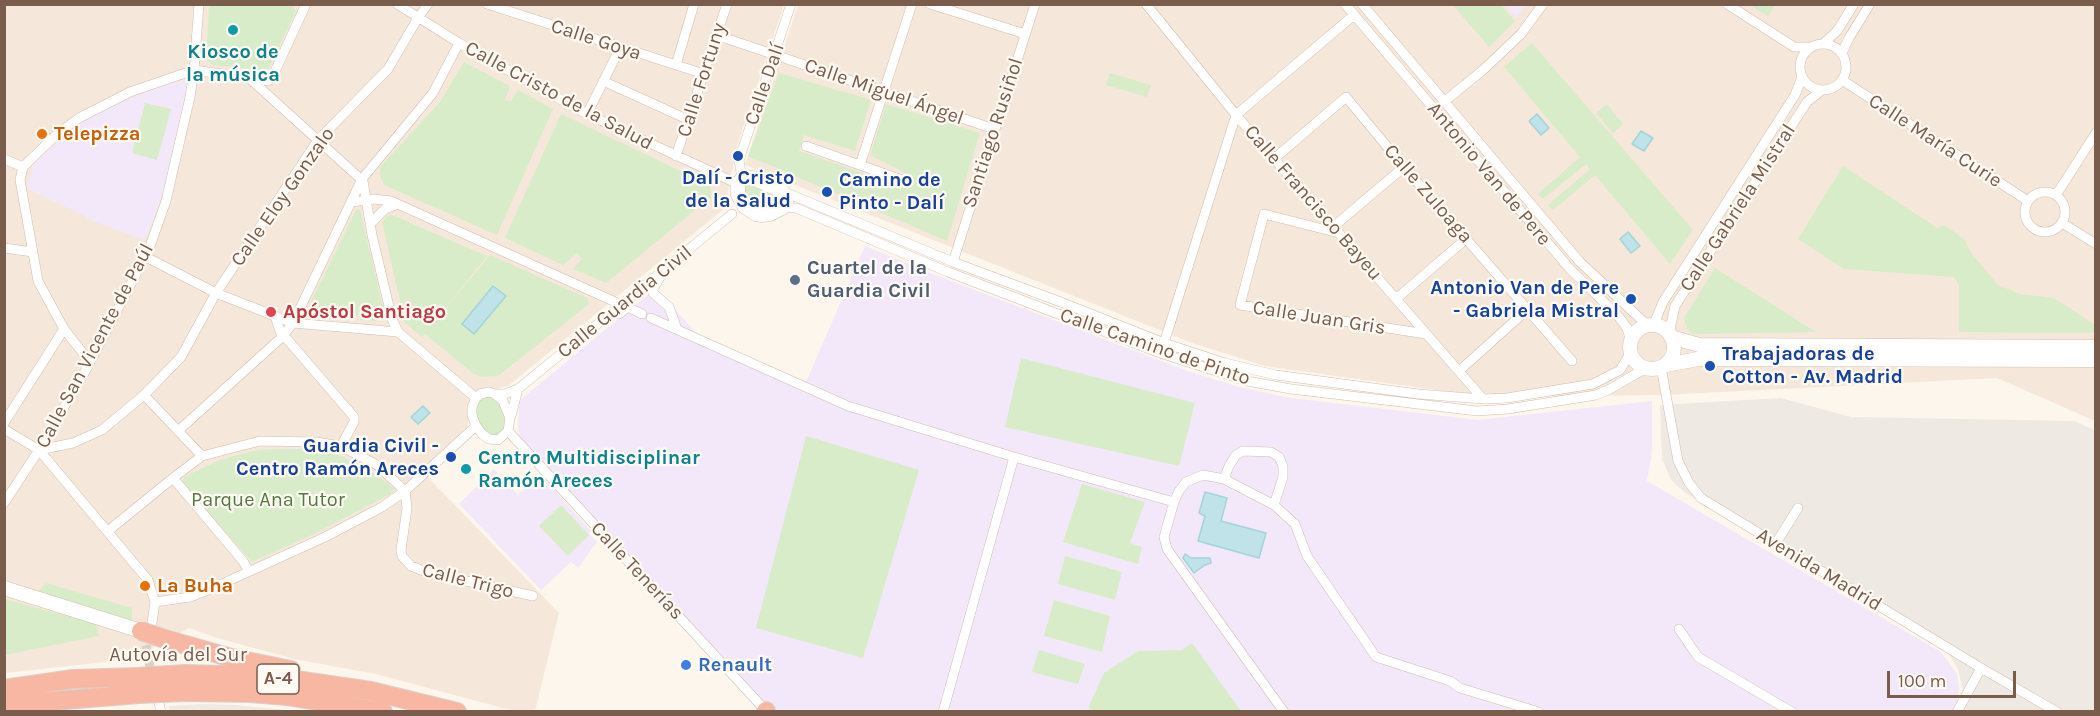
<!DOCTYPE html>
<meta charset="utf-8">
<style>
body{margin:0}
#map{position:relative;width:2100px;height:716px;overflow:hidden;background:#fdf6ec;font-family:Karla,sans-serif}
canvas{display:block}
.frame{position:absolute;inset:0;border:6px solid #7a5c4d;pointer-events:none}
.scale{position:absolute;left:1887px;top:671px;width:129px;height:27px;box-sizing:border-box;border:3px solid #7a5c4d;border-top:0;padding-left:8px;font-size:18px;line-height:21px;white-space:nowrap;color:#7a5c4d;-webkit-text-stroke:4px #fffaf3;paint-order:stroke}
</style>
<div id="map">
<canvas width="2100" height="716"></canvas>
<div class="frame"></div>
<div class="scale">100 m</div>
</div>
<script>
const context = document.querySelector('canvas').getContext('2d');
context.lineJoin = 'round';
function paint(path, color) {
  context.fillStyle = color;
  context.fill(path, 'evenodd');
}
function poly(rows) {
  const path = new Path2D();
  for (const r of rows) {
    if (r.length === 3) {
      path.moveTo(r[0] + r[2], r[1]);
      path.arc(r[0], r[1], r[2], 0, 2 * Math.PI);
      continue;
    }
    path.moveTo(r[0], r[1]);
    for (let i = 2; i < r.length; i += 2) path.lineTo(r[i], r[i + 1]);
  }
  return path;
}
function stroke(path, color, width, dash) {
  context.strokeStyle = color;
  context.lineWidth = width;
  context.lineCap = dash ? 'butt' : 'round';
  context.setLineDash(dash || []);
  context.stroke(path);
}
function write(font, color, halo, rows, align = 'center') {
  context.font = font + ' Karla,sans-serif';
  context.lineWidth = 4.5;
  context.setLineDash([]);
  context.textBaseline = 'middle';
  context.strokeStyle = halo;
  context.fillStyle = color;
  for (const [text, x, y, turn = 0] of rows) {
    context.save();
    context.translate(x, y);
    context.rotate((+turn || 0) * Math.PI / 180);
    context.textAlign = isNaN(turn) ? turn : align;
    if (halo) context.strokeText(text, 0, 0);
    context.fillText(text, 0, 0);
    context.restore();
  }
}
const residential = poly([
 [4,5,784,5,737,146,725,208,508,386,497,389,483,388,475,392,469,402,468,426,421,470,559,613,535,711,514,711,376,674,294,659,217,638,189,628,132,659,5,673],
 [798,5,2095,5,2095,421,1997,378,1662,395,1485,397,1265,366,1192,343,745,165]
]);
const industrial = poly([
 [1781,398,1851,417,2074,421,2095,430,2095,711,1956,711,1964,696,1958,669,1947,651,1684,492,1671,480,1662,459,1660,405],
 [203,704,235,705,297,711,170,712,169,706]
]);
const education = poly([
 [1504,5,1527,5,1516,18],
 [185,80,188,90,172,149,165,189,145,240,85,218,85,216,26,188,35,162,61,139,59,136,102,111,159,86],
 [865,246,925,271,1185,370,1239,387,1291,398,1478,420,1652,401,1652,452,1647,481,1941,652,1957,674,1959,688,1957,701,1952,712,771,711,520,437,518,429,519,401,656,288,698,335,806,382],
 [494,469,518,495,539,473,591,531,589,534,597,542,578,568,571,562,541,590,459,504]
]);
const green = poly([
 [212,4,291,5,296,11,269,68,260,70,213,65,206,59,209,7],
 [1453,5,1501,5,1515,21,1489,47],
 [1749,5,1775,5,1768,16],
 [1532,43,1693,230,1670,264,1595,175,1553,210,1548,205,1590,169,1586,164,1543,199,1538,194,1580,157,1504,67],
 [464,62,510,86,505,100,511,101,518,90,553,109,497,235,384,185,380,176,380,167,440,102],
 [779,73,871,100,855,151,804,135,799,151,908,189,913,177,870,155,886,104,980,133,947,241,748,156],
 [1110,73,1151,85,1147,97,1106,85],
 [145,103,171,109,157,160,132,153],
 [1607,104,1623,124,1613,133,1596,113],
 [561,114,710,185,711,197,606,283,573,269,582,259,577,253,563,265,505,238],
 [1843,166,1937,228,1944,225,1964,239,1972,254,1998,285,2020,294,2054,298,2095,325,2095,333,1959,332,1959,285,1954,277,1844,269,1798,239],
 [746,182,777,193,782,200,764,211,750,206,743,191],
 [356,210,360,210,384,312,383,317,377,321,360,320,359,315,318,314,311,312,309,306],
 [392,215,487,256,440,315,490,255,587,298,589,304,498,376,482,377,474,374,425,334,422,337,405,323,382,222,387,216],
 [1715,268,1816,332,1693,334,1687,329,1684,318],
 [1021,358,1195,403,1179,466,1005,427],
 [488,396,499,402,505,415,506,424,503,431,495,436,488,434,481,427,476,415,476,408,480,399],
 [806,436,919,470,863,658,756,628],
 [276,449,317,449,344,457,378,476,393,488,394,492,312,535,252,562,185,486,183,482,184,477,215,462,233,456,259,450],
 [1082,484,1145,502,1130,543,1142,547,1138,564,1063,542],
 [561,505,589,535,568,556,539,526],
 [1065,556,1122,572,1115,600,1058,584],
 [46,583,132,608,132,624,34,596],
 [4,599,96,624,99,636,5,655],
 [1054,600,1110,616,1102,652,1044,636],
 [1192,643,1241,711,1090,711,1089,706,1104,673,1138,651,1182,650],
 [1039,650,1085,664,1078,684,1032,672]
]);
const water = poly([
 [1537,114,1549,128,1541,135,1529,121,1537,114],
 [1641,131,1653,138,1644,151,1632,144,1641,131],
 [1628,232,1640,246,1631,253,1620,239,1628,232],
 [493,286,506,296,474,334,462,324,493,286],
 [423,406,430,413,418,424,411,417,423,406],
 [1205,492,1227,498,1221,521,1266,533,1259,558,1198,541,1205,516,1199,513,1205,492],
 [1185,554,1191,558,1210,558,1211,563,1205,565,1194,573,1183,558,1185,554]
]);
const streetTunnel = poly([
 [149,632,146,645,152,678]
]);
const street = poly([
 [397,4,459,43,587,114,738,184],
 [487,4,704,74],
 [930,4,1025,34],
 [1146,4,1236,115,1483,399],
 [1345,4,1570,269,1619,317,1627,328,1631,342],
 [1362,4,1579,261,1648,326],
 [1727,4,1794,47,1809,47],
 [716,35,994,129],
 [1824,43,1837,31,1854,4],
 [1823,67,23],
 [1842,53,1849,38,1870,4],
 [676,65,694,4],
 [249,78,268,81,272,78,306,4],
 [1842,80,2028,201],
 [603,81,689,120],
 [1445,101,1483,70,1521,34,1543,4],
 [587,114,620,48],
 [806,146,908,182],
 [676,156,727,4],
 [1275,158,1346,97,1404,167,1572,361],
 [4,159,23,167],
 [860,165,912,4],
 [23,167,56,135,79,118,130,92,194,70,249,78,363,181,372,235,392,319,398,332,476,398],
 [23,167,20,180,38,281,64,329,90,362],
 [742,179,739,160,791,4],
 [782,191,953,262,1058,301,1164,343,1225,363,1276,375,1418,394,1483,399,1507,398,1593,384,1620,370,1631,352],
 [2045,212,20],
 [2056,195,2096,133],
 [351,202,374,199,391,201,622,305],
 [782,208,796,208,948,272,1163,354,1247,381,1291,389,1477,411,1508,409,1596,395,1610,389,1646,368],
 [2062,223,2096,244],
 [370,224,385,209,398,204],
 [1333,227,1404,167],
 [1339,233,1264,214,1240,305,1426,334],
 [4,248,33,252],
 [146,257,216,293,293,323,398,332],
 [953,262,1035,4],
 [660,277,653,289,653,293,669,307,677,329],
 [1396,299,1467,238],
 [619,314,628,307,642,314],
 [275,316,282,337,287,339,354,417,354,422,341,446],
 [651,318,848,406,1014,457,1174,502],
 [1653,326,1663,302,1795,95,1802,77],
 [1669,334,1675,306,1807,102,1822,90],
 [1164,343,1236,115,1354,15],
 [1661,367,1678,461,1689,483,1701,498,1981,668,2057,712],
 [1459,371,1528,309],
 [489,392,495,394,503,401,510,418,508,431,498,440,489,439,482,434,476,426,472,415,472,407,476,398,480,394,489,392],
 [495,394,505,394,518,389,732,214],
 [144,395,202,456],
 [511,416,518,389],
 [4,423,64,329],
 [4,429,39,450,148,580,155,602,152,623],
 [178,431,282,337,293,323,362,179,433,93,459,43],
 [508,431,766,711],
 [39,450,73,443,102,430,144,395,181,357,216,293,318,140,388,69,418,18,428,4],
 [173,478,243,561,248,570],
 [1224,479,1229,466,1236,455,1243,451,1271,452,1279,457,1283,466,1283,477,1274,505],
 [4,503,39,450,87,368,149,249,166,201,190,97,194,70,199,4],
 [108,531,173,478,202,456,260,441,316,442,341,446,377,465,405,491,407,508,401,550,402,556,411,566,426,572,533,596],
 [1776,543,1798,508],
 [155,602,190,597,213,588,325,537,382,507,405,491,476,426],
 [1679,629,1698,657,1792,712],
 [159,703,161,712],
 [943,712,1014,457],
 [1284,712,1167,549,1164,537,1174,502,1179,491,1186,482,1203,475,1224,479,1274,505,1295,524,1307,556,1376,657,1450,681,1460,688,1539,712],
 [1957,712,1981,668]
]);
const secondary = poly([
 [753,178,782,191,786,202,782,208,770,214,762,215,756,214,745,207,738,195,738,184,742,179,753,178],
 [1652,347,22],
 [1671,337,1699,345,2096,347],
 [1666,365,1698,359,2096,360],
 [4,588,141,631]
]);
const highway = poly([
 [165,639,232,658,291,670],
 [185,674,225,675,296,680,371,691,457,712],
 [4,689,73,679,137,677],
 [185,692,250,693,287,696,383,712],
 [4,705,139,694],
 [766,711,766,712]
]);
const highwayBridge = poly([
 [141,631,165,639],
 [137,677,185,674],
 [139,694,185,692]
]);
const markers = [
 [233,30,6,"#0f9aa8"],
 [42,134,6,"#e8710a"],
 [738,156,6,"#1a4fb4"],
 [827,192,6,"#1a4fb4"],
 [795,280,6,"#5c6f8a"],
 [1631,299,6,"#1a4fb4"],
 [271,312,6,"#e0444e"],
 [1710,366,6,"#1a4fb4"],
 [451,457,6,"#1a4fb4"],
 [466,469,6,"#0f9aa8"],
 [145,586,6,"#e8710a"],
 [686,665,6,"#3f7fe0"]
];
const shields = [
 [278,679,42]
];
const shieldNames = [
 ["A-4",278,679]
];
const streetNames = [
 ["Calle Goya",596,40,18],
 ["Calle Fortuny",702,80,-72],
 ["Calle Dalí",765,84,-71],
 ["Calle Miguel Ángel",884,92,19],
 ["Calle Cristo de la Salud",559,96,28],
 ["Santiago Rusiñol",993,133,-72],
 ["Calle María Curie",1935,141,33],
 ["Antonio Van de Pere",1489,174,50],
 ["Calle Zuloaga",1428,194,49],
 ["Calle Eloy Gonzalo",283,197,-55],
 ["Calle Francisco Bayeu",1313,203,49],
 ["Calle Gabriela Mistral",1738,208,-57],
 ["Calle Guardia Civil",625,302,-39],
 ["Calle Juan Gris",1319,318,9],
 ["Calle San Vicente de Paúl",95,346,-62],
 ["Calle Camino de Pinto",1155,347,19],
 ["Avenida Madrid",1819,570,31],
 ["Calle Tenerías",637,571,47],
 ["Calle Trigo",468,581,14],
 ["Autovía del Sur",178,655]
];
const cultureNames = [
 ["Kiosco de",233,52],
 ["la música",233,75],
 ["Centro Multidisciplinar",478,458,"left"],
 ["Ramón Areces",478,481,"left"]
];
const foodNames = [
 ["Telepizza",54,134],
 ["La Buha",157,586]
];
const transitNames = [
 ["Dalí - Cristo",738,178,"center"],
 ["de la Salud",738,201,"center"],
 ["Camino de",839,180],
 ["Pinto - Dalí",839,203],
 ["Antonio Van de Pere",1619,288,"right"],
 ["- Gabriela Mistral",1619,311,"right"],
 ["Trabajadoras de",1722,354],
 ["Cotton - Av. Madrid",1722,377],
 ["Guardia Civil -",439,446,"right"],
 ["Centro Ramón Areces",439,469,"right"]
];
const serviceNames = [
 ["Cuartel de la",807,268],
 ["Guardia Civil",807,291]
];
const healthNames = [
 ["Apóstol Santiago",283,312]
];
const parkNames = [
 ["Parque Ana Tutor",268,500]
];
const shopNames = [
 ["Renault",698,665]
];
paint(residential, '#f5e8da');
paint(industrial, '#efe9e4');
paint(education, '#f3e8fa');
paint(green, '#d8ecc9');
paint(water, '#bfe3e8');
stroke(water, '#a5d3da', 1.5);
stroke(streetTunnel, '#dcd0c4', 9, [9, 4.5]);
stroke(street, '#d1beb0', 10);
stroke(secondary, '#d6c0b0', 15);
stroke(highway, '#dad1cd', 20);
stroke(street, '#fff', 9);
stroke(secondary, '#fff', 14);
stroke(highway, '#f7b7a3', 18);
stroke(highwayBridge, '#dad1cd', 20, []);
stroke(highwayBridge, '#f7b7a3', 18);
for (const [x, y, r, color] of markers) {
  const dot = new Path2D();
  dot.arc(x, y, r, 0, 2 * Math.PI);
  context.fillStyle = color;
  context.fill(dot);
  stroke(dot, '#fffaf3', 2);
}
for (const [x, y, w] of shields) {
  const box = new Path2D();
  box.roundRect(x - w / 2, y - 15, w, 30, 4.5);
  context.fillStyle = '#fffaf3';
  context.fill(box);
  stroke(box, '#7a5c4d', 1.5);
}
write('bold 18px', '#7a5c4d', null, shieldNames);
write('20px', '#7a5c4d', '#fffaf3', streetNames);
write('bold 20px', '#0d838f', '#fffaf3', cultureNames);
write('bold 20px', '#c56008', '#fffaf3', foodNames, 'left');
write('bold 20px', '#164399', '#fffaf3', transitNames, 'left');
write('bold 20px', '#4e5e75', '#fffaf3', serviceNames, 'left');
write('bold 20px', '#be3a42', '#fffaf3', healthNames, 'left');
write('20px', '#537a41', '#fffaf3', parkNames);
write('bold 20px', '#366cbe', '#fffaf3', shopNames, 'left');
</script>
